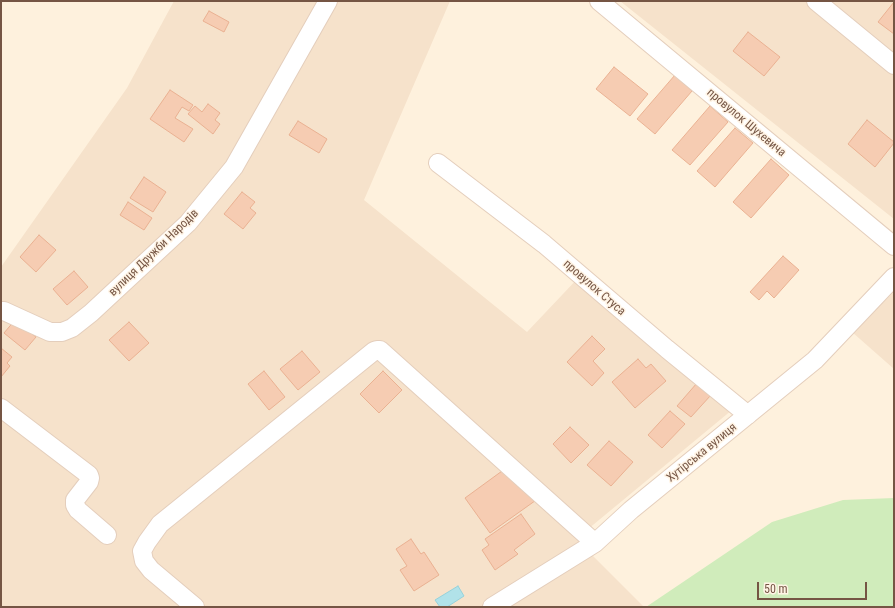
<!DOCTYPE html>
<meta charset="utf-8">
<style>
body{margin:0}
#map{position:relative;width:895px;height:608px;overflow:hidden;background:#fef1dd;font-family:"Roboto Condensed",sans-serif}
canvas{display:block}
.frame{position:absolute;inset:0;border:2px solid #755544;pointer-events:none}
.scale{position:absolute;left:757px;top:582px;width:110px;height:18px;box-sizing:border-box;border:2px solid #755544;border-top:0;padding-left:5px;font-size:12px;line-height:14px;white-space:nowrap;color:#755544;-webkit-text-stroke:3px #fff4e5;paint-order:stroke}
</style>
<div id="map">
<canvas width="895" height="608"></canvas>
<div class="frame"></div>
<div class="scale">50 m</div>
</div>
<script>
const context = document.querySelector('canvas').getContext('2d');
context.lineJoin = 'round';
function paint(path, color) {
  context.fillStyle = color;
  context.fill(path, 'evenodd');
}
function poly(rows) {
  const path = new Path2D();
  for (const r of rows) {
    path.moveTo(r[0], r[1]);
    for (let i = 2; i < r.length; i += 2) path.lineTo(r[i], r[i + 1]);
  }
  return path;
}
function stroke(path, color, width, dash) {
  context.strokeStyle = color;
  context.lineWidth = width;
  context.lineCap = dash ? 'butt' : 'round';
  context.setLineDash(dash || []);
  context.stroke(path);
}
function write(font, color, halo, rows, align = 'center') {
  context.font = font + ' "Roboto Condensed",sans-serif';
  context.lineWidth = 3;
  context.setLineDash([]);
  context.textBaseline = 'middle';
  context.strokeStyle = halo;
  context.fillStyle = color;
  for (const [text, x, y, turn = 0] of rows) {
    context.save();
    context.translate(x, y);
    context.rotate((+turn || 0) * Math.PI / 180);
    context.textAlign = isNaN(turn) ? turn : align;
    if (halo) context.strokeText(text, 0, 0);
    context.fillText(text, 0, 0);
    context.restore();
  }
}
const residential = poly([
 [174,1,450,1,364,200,527,332,580,276,738,405,576,539,644,607,1,607,1,267,127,88],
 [620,1,894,1,894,219],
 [894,292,894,369,852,332]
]);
const green = poly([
 [894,498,894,607,646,607,772,522,843,500]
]);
const water = poly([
 [458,586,464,596,447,607,440,607,435,600,458,586]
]);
const building = poly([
 [894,2,894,34,878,22,894,2],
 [209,11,229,22,224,32,203,21,209,11],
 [748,32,780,57,764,76,733,51,748,32],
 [614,67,648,94,630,116,596,89,614,67],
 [675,75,692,91,655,134,637,119,675,75],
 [170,90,193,105,189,111,182,107,175,118,193,129,184,142,150,119,170,90],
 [208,104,220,113,215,120,220,124,213,134,188,114,195,106,202,112,208,104],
 [710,106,728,122,690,165,672,150,710,106],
 [867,120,894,142,894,143,875,167,848,144,867,120],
 [298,121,327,139,319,153,289,135,298,121],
 [735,128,753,143,715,187,697,171,735,128],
 [771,159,789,175,751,218,733,202,771,159],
 [144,177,166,192,153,212,130,198,144,177],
 [242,192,255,202,250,208,256,213,243,229,224,214,242,192],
 [128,202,152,218,144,230,120,215,128,202],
 [39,235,56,250,36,272,20,257,39,235],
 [783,256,799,270,774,298,767,291,759,300,750,292,783,256],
 [74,271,88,287,67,305,53,289,74,271],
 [15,320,36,337,25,350,4,333,15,320],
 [129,322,149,343,129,361,109,340,129,322],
 [592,336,605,349,593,361,604,373,592,386,567,362,592,336],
 [1,348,12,357,7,363,10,366,1,377,1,348],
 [302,351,320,372,298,390,280,369,302,351],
 [638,359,646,368,651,364,666,381,635,408,612,382,638,359],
 [264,371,285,397,269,410,248,384,264,371],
 [383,371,402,390,379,413,360,394,383,371],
 [697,383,711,395,691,417,677,406,697,383],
 [670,411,685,424,662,448,648,435,670,411],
 [570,427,589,445,571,463,553,444,570,427],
 [609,441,633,462,611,486,587,465,609,441],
 [513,463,539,498,490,533,465,498,513,463],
 [521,514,535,534,514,550,518,554,495,570,482,550,489,545,485,539,521,514],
 [411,539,421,554,424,552,439,575,414,591,400,570,407,566,396,549,411,539]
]);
const minor = poly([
 [599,1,894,246],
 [816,1,894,65],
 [438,163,544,244,667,349,748,415],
 [1,311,4,311,50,332,62,332,72,328,91,313,188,223,234,167,328,1],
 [1,408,89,475,90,478,89,482,75,500,75,505,78,510,107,535],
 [195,607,151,570,144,561,142,551,147,542,160,524,374,351,377,350,380,350,595,543],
 [492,607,595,543,631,510,815,360,894,277]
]);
const streetNames = [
 ["провулок Шухевича",746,123,40],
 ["вулиця Дружби Народів",154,253,-44],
 ["провулок Стуса",594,288,41],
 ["Хутірська вулиця",702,453,-39]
];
paint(residential, '#f6e2cb');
paint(green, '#d0ecbb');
paint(water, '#b1e2e9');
stroke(water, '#96d2db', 1);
paint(building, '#f6ccb2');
stroke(building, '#eab192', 1);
stroke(minor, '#e4cebc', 20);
stroke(minor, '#fff', 18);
write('12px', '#755544', '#fff4e5', streetNames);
</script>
